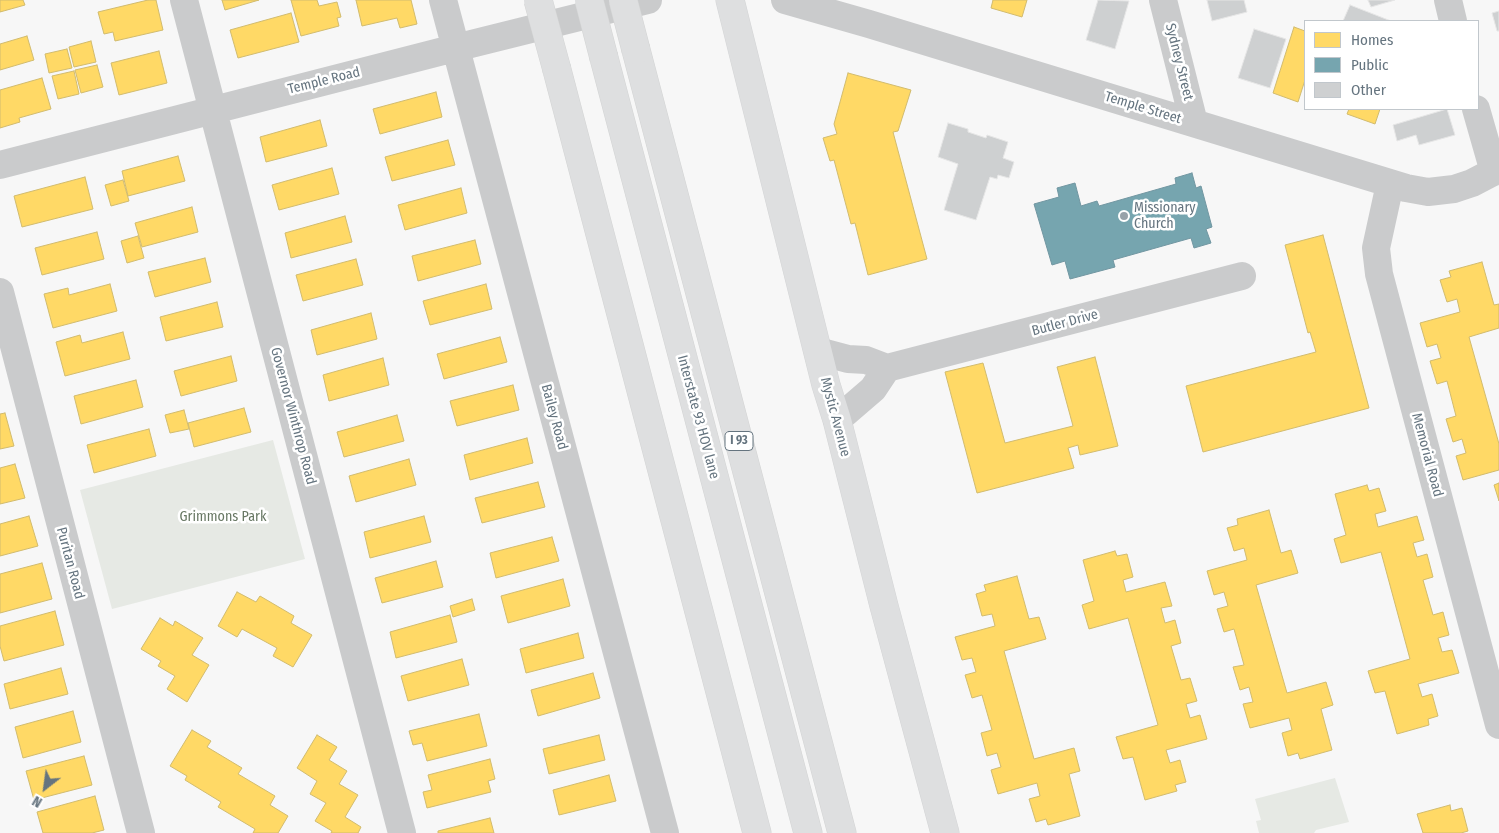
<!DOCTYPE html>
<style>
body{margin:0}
#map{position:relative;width:1499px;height:833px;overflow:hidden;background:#f7f7f7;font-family:"Fira Sans Condensed",sans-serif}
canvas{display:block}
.legend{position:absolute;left:1304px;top:20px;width:175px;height:90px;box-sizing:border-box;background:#fff;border:1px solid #c1c7cc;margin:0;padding:6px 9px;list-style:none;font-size:15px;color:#65747f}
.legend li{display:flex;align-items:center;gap:10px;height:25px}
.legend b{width:25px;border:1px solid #c1c7cc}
.north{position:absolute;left:20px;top:763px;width:50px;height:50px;-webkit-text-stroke:4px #fff;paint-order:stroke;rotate:210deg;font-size:14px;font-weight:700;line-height:20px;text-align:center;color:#65747f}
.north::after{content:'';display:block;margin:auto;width:18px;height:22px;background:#65747f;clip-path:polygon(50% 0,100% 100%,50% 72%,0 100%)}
</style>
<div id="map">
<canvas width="1499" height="833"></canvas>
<ul class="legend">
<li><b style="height:14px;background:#ffd966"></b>Homes</li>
<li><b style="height:14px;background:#76a5af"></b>Public</li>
<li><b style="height:14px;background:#ced0d1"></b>Other</li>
</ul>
<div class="north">N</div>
</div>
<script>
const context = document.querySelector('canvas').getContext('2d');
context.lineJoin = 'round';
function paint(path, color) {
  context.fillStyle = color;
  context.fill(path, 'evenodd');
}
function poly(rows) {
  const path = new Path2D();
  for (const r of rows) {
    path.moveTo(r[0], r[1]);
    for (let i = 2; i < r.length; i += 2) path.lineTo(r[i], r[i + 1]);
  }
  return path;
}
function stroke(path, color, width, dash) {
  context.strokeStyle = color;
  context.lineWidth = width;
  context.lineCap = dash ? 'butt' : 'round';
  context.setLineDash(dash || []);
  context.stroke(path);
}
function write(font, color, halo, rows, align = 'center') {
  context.font = font + ' "Fira Sans Condensed",sans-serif';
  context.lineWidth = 5;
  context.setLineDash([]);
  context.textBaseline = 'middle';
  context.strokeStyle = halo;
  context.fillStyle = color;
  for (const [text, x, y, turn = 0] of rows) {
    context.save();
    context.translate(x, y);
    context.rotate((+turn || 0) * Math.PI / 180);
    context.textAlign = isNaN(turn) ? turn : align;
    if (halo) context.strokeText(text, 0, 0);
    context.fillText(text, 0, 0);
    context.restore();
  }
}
const green = poly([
 [273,440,305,559,112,609,80,490],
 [1335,778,1349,822,1316,830,1314,833,1259,833,1256,821,1261,820,1255,799]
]);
const homes = poly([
 [0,0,23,0,25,5,0,12,0,0],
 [148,0,156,0,163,30,115,41,113,32,104,34,98,12,148,0],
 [222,0,259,0,225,10,222,0],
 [291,0,317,0,319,6,337,2,341,17,337,18,339,26,301,36,291,0],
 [356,0,411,0,417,24,400,28,397,18,362,26,356,0],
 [993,0,1027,0,1022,17,991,8,993,0],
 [291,13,299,42,238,58,230,30,291,13],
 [1294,27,1305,31,1305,80,1298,102,1273,93,1294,27],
 [27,36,34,60,0,70,0,44,27,36],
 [91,41,96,62,74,67,69,47,91,41],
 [67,49,72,68,49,73,45,54,67,49],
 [159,51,167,83,119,95,111,63,159,51],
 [97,65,103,87,81,93,75,70,97,65],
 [74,71,79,94,58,99,52,76,74,71],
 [848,73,911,90,898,131,893,132,927,259,868,275,855,223,851,224,834,160,830,161,823,138,837,134,834,124,848,73],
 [42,78,51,109,19,118,20,122,0,128,0,90,42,78],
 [436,92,442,117,380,134,373,109,436,92],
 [1349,109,1380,109,1375,124,1347,114,1349,109],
 [320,120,327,146,266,162,260,137,320,120],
 [448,140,455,165,392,181,385,157,448,140],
 [178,156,185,181,128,196,122,171,178,156],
 [332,168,339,194,279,210,272,185,332,168],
 [85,177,93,209,22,227,14,196,85,177],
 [123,180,129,201,111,206,105,185,123,180],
 [461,188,467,213,405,230,398,205,461,188],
 [192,207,198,232,142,247,135,223,192,207],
 [345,216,352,242,291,258,285,233,345,216],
 [97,232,104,259,42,275,35,248,97,232],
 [1323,235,1369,408,1203,452,1186,386,1316,352,1310,332,1308,333,1285,245,1323,235],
 [138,236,144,258,127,263,121,241,138,236],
 [475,240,481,264,418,281,412,256,475,240],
 [205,258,211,282,155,297,148,272,205,258],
 [356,259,363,285,303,301,296,275,356,259],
 [1482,262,1494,305,1499,304,1499,328,1469,337,1499,444,1499,470,1463,480,1456,456,1466,453,1462,439,1453,442,1446,419,1456,416,1447,381,1437,384,1430,361,1441,358,1437,344,1427,347,1420,323,1460,312,1457,299,1447,302,1440,280,1451,277,1449,271,1482,262],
 [110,284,117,311,53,328,44,294,68,288,69,295,110,284],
 [486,284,492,309,430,325,423,301,486,284],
 [217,302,223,327,166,341,160,317,217,302],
 [371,313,377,339,317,355,311,330,371,313],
 [123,332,130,359,65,376,56,342,80,335,82,343,123,332],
 [500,337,507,362,444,379,437,354,500,337],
 [231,356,237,381,181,396,174,371,231,356],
 [1095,357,1118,446,1080,455,1078,445,1068,448,1074,468,977,493,945,372,983,363,1005,443,1073,426,1057,367,1095,357],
 [383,358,389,385,329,401,323,375,383,358],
 [136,380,143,407,81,424,74,396,136,380],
 [513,385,519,410,457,426,450,401,513,385],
 [244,408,251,432,194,447,188,423,244,408],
 [184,410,189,429,170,433,165,415,184,410],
 [5,413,14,446,0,449,0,414,5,413],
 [397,415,404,441,344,457,337,432,397,415],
 [149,429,156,456,94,473,87,445,149,429],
 [527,438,533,463,470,480,464,455,527,438],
 [409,459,416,485,356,502,349,476,409,459],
 [15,464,25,498,0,504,0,468,15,464],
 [538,482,545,507,482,523,475,498,538,482],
 [1499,483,1499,501,1494,485,1499,483],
 [1367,485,1369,491,1379,488,1386,511,1375,514,1378,527,1417,516,1424,540,1413,543,1417,557,1427,554,1433,577,1423,580,1433,615,1443,612,1449,635,1438,638,1442,652,1452,650,1459,673,1418,684,1422,697,1432,694,1438,716,1428,719,1429,725,1397,734,1385,691,1375,693,1368,671,1410,659,1381,552,1341,563,1334,539,1346,535,1335,494,1367,485],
 [1269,510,1281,553,1291,550,1298,573,1256,585,1287,693,1326,682,1333,705,1321,709,1332,750,1300,759,1298,753,1288,756,1282,733,1292,730,1289,718,1250,728,1243,704,1253,702,1249,687,1240,690,1233,667,1244,665,1234,629,1224,632,1217,609,1228,606,1224,592,1214,595,1207,571,1247,560,1244,548,1234,551,1227,528,1238,525,1237,519,1269,510],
 [29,516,38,546,0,556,0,524,29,516],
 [424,516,431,542,370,558,364,532,424,516],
 [552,537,559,561,496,578,490,553,552,537],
 [1115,551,1117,556,1127,554,1133,577,1123,580,1126,592,1165,582,1172,606,1161,608,1165,623,1175,620,1181,643,1171,646,1181,680,1190,678,1197,701,1186,704,1190,718,1200,715,1207,739,1166,750,1170,763,1180,760,1186,782,1175,785,1177,791,1145,800,1133,757,1123,759,1116,737,1158,725,1128,618,1089,629,1082,605,1094,601,1083,560,1115,551],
 [436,561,443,587,382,603,375,578,436,561],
 [42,563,52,599,0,613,0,574,42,563],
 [1017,576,1029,619,1039,617,1046,639,1004,651,1034,759,1074,748,1080,771,1069,774,1080,816,1048,825,1046,819,1036,822,1029,799,1040,796,1037,783,998,794,991,770,1001,767,997,753,987,756,981,733,992,730,982,695,972,698,965,675,976,672,972,658,962,660,955,637,995,626,992,614,982,616,976,594,986,591,984,585,1017,576],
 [563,579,570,606,508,623,501,596,563,579],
 [237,592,256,602,260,596,294,616,291,623,312,635,293,667,273,656,277,648,242,629,237,637,218,626,237,592],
 [472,599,475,610,453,617,450,606,472,599],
 [55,611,64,645,4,661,0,646,0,626,55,611],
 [450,615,457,642,396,658,390,632,450,615],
 [160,618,173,626,175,621,203,638,192,655,209,665,187,702,167,689,175,676,158,666,161,661,141,649,160,618],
 [578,633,584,658,526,673,520,649,578,633],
 [462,659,469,685,408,701,401,676,462,659],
 [61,668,68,694,10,709,4,684,61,668],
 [593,673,600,698,538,716,531,690,593,673],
 [73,711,81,742,23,758,15,727,73,711],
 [479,714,487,746,427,761,422,743,413,745,409,731,479,714],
 [192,730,211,741,207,747,242,768,238,774,275,796,270,805,288,816,278,833,253,833,255,829,218,807,221,802,185,780,187,776,170,766,192,730],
 [317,735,337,747,329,760,347,771,339,784,358,795,345,817,361,827,358,833,331,833,332,831,315,821,326,803,310,794,317,781,297,768,317,735],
 [599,735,605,760,549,774,543,749,599,735],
 [84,756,92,785,34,800,26,771,84,756],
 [490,759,495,779,488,781,491,792,427,808,423,792,432,790,428,775,490,759],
 [609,775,616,801,559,815,553,790,609,775],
 [95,796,104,830,92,833,43,833,37,812,95,796],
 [1450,805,1451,811,1462,808,1468,831,1461,833,1423,833,1417,814,1450,805],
 [490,818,494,833,438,833,438,831,490,818]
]);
const public = poly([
 [1192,173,1196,188,1201,186,1212,227,1206,229,1211,243,1194,248,1191,238,1113,260,1115,267,1070,279,1065,261,1052,265,1034,204,1059,197,1057,188,1075,183,1081,206,1097,201,1099,206,1176,184,1175,178,1192,173]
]);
const building = poly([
 [1098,0,1129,1,1115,49,1086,40,1098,0],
 [1207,0,1244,0,1247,12,1212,21,1207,0],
 [1368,0,1395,0,1371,7,1368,0],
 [1350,5,1391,21,1343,21,1350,5],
 [1499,11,1499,31,1497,31,1492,13,1499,11],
 [1254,29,1286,39,1270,88,1238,78,1254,29],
 [1447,109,1455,135,1419,145,1416,135,1397,141,1393,125,1447,109],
 [948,123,968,129,968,132,986,138,987,135,1008,142,1003,158,1014,162,1009,178,998,175,997,179,990,177,976,220,944,210,958,164,938,157,948,123]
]);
const minor = poly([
 [184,0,402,833],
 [443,0,665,833],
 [785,0,869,24,1406,188,1428,192,1454,189,1472,183,1499,169],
 [1163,0,1194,123],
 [1448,0,1453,21],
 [1476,109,1494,172],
 [0,165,455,48,648,0],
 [1390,184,1376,248,1379,274,1499,725],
 [0,292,141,833],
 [818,351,848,359,866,360,887,368,1242,276],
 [837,420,873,389,887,368]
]);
const major = poly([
 [730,0,826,385,837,420,884,606,945,833]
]);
const highway = poly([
 [636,50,842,833],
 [604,58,808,833],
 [557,70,757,833]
]);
const highwayBridge = poly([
 [538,0,557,70],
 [589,0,604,58],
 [623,0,636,50]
]);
const markers = [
 [1124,216,5,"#98a2a9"]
];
const shields = [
 [739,441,28]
];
const shieldNames = [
 ["I 93",739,441]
];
const streetNames = [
 ["Sydney Street",1179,62,76],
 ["Temple Road",324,81,-14],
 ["Temple Street",1143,108,17],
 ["Butler Drive",1065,323,-15],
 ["Governor Winthrop Road",293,416,75],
 ["Bailey Road",554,417,75],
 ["Interstate 93 HOV lane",698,417,75],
 ["Mystic Avenue",835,417,75],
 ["Memorial Road",1427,455,75],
 ["Puritan Road",70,563,75]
];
const poiNames = [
 ["Missionary",1134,208],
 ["Church",1134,224]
];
const parkNames = [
 ["Grimmons Park",223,517]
];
paint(green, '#e6e9e4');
paint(homes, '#ffd966');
stroke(homes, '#d1bb6e', 1);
paint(public, '#76a5af');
stroke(public, '#7196a1', 1);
paint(building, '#ced0d1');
stroke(building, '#e6e6e6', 1);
stroke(major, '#d3d4d5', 29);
stroke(highway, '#d3d4d4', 29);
stroke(minor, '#cacbcc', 28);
stroke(major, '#dedfe0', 28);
stroke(highway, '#dedfe0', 28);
stroke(highwayBridge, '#d3d4d4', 29, []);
stroke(highwayBridge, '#dedfe0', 28);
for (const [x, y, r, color] of markers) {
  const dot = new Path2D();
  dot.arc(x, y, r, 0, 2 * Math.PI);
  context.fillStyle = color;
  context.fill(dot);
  stroke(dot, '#fff', 2);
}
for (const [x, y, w] of shields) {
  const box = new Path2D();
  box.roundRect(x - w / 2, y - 9.5, w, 19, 4);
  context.fillStyle = '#fff';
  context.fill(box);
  stroke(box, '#65747f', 1);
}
write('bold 12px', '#65747f', null, shieldNames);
write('14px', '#65747f', '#fff', streetNames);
write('14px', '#65747f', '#fff', poiNames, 'left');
write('14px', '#677763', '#fff', parkNames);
</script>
